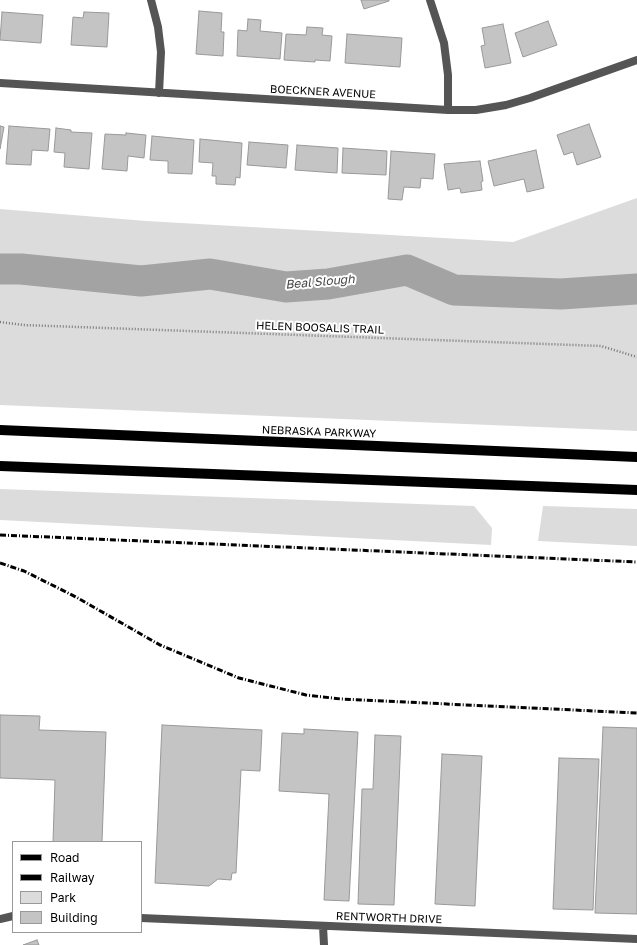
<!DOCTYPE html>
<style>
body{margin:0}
#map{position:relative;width:637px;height:945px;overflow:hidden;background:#fff;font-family:"Golos Text",sans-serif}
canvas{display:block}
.legend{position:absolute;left:12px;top:841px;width:130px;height:92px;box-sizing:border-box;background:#fff;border:1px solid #999;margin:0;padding:5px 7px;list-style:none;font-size:12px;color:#000}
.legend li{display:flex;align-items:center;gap:8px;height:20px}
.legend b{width:20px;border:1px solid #999}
</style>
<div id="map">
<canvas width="637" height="945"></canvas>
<ul class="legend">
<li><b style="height:5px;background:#000"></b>Road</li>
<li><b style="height:5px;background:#000"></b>Railway</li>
<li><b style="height:11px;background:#dcdcdc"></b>Park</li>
<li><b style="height:11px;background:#c4c4c4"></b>Building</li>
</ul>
</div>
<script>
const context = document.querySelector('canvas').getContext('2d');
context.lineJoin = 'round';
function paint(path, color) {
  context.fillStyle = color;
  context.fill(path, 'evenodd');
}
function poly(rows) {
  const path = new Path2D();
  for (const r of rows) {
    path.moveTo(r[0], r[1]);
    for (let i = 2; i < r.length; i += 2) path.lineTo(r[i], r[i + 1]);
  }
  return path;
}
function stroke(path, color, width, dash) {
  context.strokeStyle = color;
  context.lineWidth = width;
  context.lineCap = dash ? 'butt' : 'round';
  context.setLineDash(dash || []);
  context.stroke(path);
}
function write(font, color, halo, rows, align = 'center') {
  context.font = font + ' "Golos Text",sans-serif';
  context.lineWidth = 4;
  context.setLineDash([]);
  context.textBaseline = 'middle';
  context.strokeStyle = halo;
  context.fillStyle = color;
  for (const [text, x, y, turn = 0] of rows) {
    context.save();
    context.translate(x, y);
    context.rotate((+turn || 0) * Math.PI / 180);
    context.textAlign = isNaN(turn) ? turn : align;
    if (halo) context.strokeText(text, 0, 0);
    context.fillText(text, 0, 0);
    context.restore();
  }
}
const green = poly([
 [637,198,637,431,0,405,0,209,146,221,513,242],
 [0,489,474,506,492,528,491,545,0,520],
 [543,506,637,509,637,546,538,541]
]);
const river = poly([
 [0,269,21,269,141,281,210,274,286,287,328,284,407,270,454,290,561,294,637,289]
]);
const building = poly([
 [361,0,389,0,389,1,364,9,361,0],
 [199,11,222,13,221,32,224,32,223,56,196,54,199,11],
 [2,12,43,15,41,43,0,40,2,12],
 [84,12,109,13,107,47,71,45,73,17,83,18,84,12],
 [248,19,261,20,260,31,282,33,280,59,237,56,238,30,247,31,248,19],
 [548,21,557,45,523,57,515,33,548,21],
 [503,24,511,63,485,68,481,46,485,45,482,28,503,24],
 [307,27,323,28,322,35,332,36,330,61,315,60,315,62,284,60,286,34,306,35,307,27],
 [347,34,402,38,400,67,345,63,347,34],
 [589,124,601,157,577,165,573,152,564,155,557,135,589,124],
 [0,126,4,127,0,149,0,126],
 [9,126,50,129,48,151,32,150,31,165,6,164,9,126],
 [56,128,71,130,71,132,92,133,89,169,64,167,65,153,54,152,56,128],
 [126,133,146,135,144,158,128,156,127,171,102,169,105,134,126,135,126,133],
 [152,136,194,140,192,174,168,173,168,161,150,160,152,136],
 [200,139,242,143,240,178,236,177,235,185,216,184,216,176,212,176,213,163,199,162,200,139],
 [249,142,288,145,286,168,247,165,249,142],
 [297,145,338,148,337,173,295,170,297,145],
 [343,148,387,151,386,175,342,173,343,148],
 [536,150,544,188,527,192,524,179,494,186,488,161,536,150],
 [391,151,435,154,433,179,421,178,420,188,404,187,402,200,388,199,391,151],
 [480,161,483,181,481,182,482,190,461,193,460,188,448,190,444,164,480,161],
 [0,715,40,716,39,730,106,732,102,842,53,842,55,780,0,778,0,715],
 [162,725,262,730,260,771,241,770,236,873,232,873,231,880,218,879,209,886,155,883,162,725],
 [603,727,637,728,637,914,595,913,603,727],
 [304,729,358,732,349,901,324,900,329,794,279,791,282,733,304,734,304,729],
 [375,735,401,736,394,905,358,904,362,789,373,789,375,735],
 [442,754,482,756,475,906,435,904,442,754],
 [559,758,599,759,593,910,553,909,559,758],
 [37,940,39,945,23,945,37,940]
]);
const path = poly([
 [0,322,23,325,601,346,637,357]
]);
const minor = poly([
 [151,0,158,27,161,52,159,93],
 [430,0,444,43,448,75,448,110],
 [0,83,448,110,476,110,506,105,530,98,637,60],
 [141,918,637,939],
 [0,919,13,916],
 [323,926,324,945]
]);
const primary = poly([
 [0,430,637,457],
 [0,466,637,490]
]);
const rail = poly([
 [0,535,637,562],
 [0,563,24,571,76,597,160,645,239,678,306,695,341,699,637,713]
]);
const streetNames = [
 ["BOECKNER AVENUE",323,92,3],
 ["HELEN BOOSALIS TRAIL",320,328,2],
 ["NEBRASKA PARKWAY",319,432,2],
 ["RENTWORTH DRIVE",389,918,2]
];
const waterNames = [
 ["Beal Slough",320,282,-5]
];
paint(green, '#dcdcdc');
stroke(river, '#a3a3a3', 31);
paint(building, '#c4c4c4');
stroke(building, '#999', 1);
stroke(path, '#777', 2.5, [1, 2]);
stroke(minor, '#555', 8);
stroke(primary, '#000', 10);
stroke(rail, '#000', 3, [6, 2, 1, 2]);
write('11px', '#000', '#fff', streetNames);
write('italic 12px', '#444', '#fff', waterNames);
</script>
